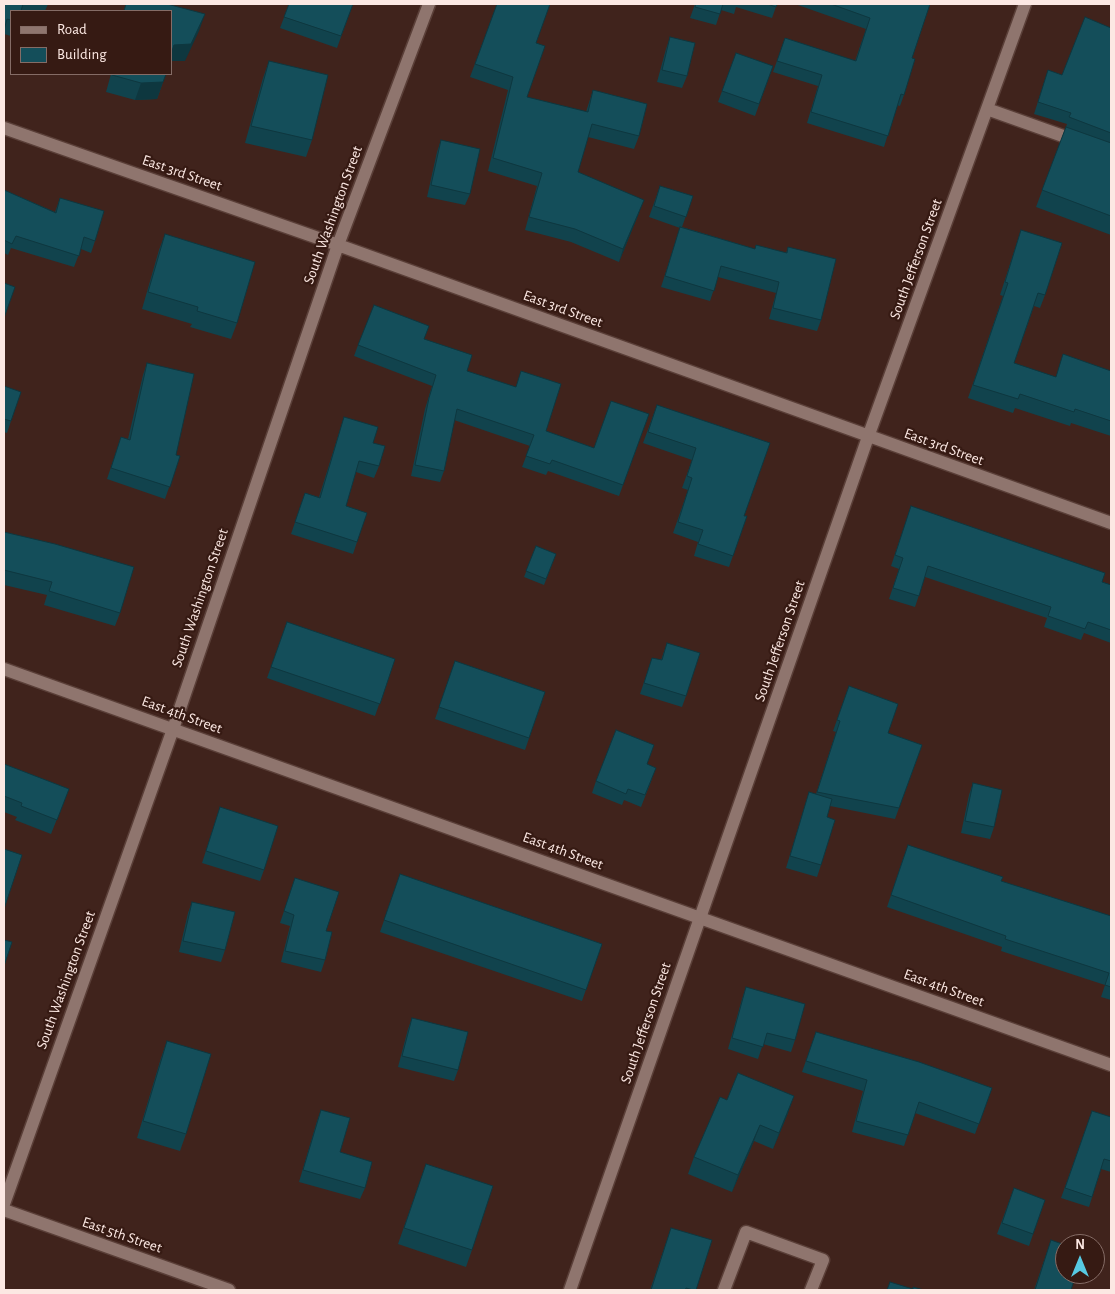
<!DOCTYPE html>
<style>
body{margin:0}
#map{position:relative;width:1115px;height:1294px;overflow:hidden;background:#40231c;font-family:"Alegreya Sans",sans-serif}
canvas{display:block}
.frame{position:absolute;inset:0;border:5px solid #fce8e3;pointer-events:none}
.legend{position:absolute;left:10px;top:10px;width:162px;height:65px;box-sizing:border-box;background:#361a13;border:1px solid #856c66;margin:0;padding:6px 9px;list-style:none;font-size:15px;color:#fce8e3}
.legend li{display:flex;align-items:center;gap:10px;height:25px}
.legend b{width:25px;border:1px solid #856c66}
.north{position:absolute;left:1055px;top:1234px;width:50px;height:50px;box-sizing:border-box;background:#361a13;border:1px solid #856c66;border-radius:50%;rotate:0deg;font-size:14px;font-weight:700;line-height:20px;text-align:center;color:#fce8e3}
.north::after{content:'';display:block;margin:auto;width:18px;height:22px;background:#57c9e2;clip-path:polygon(50% 0,100% 100%,50% 72%,0 100%)}
</style>
<div id="map">
<canvas width="1115" height="1294"></canvas>
<div class="frame"></div>
<ul class="legend">
<li><b style="height:6px;background:#8f756e"></b>Road</li>
<li><b style="height:14px;background:#144e5a"></b>Building</li>
</ul>
<div class="north">N</div>
</div>
<script>
const context = document.querySelector('canvas').getContext('2d');
context.lineJoin = 'round';
function poly(rows) {
  const path = new Path2D();
  for (const r of rows) {
    path.moveTo(r[0], r[1]);
    for (let i = 2; i < r.length; i += 2) path.lineTo(r[i], r[i + 1]);
  }
  return path;
}
function stroke(path, color, width, dash) {
  context.strokeStyle = color;
  context.lineWidth = width;
  context.lineCap = dash ? 'butt' : 'round';
  context.setLineDash(dash || []);
  context.stroke(path);
}
function paint(path, color) {
  context.fillStyle = color;
  context.fill(path, 'evenodd');
}
function write(font, color, halo, rows, align = 'center') {
  context.font = font + ' "Alegreya Sans",sans-serif';
  context.lineWidth = 4.5;
  context.setLineDash([]);
  context.textBaseline = 'middle';
  context.strokeStyle = halo;
  context.fillStyle = color;
  for (const [text, x, y, turn = 0] of rows) {
    context.save();
    context.translate(x, y);
    context.rotate((+turn || 0) * Math.PI / 180);
    context.textAlign = isNaN(turn) ? turn : align;
    if (halo) context.strokeText(text, 0, 0);
    context.fillText(text, 0, 0);
    context.restore();
  }
}
const minor = poly([
 [987,109,1077,141],
 [4,128,338,245,1111,523],
 [4,669,1111,1065],
 [4,1204,173,729,338,245,429,4],
 [4,1210,229,1290],
 [570,1290,868,437,1025,4],
 [724,1290,746,1232,823,1260,811,1290]
]);
const wall = poly([
 [4,4,48,4,45,11,11,11,11,36,4,34],
 [289,4,353,4,337,48,280,28],
 [497,4,536,43,527,97,586,112,593,90,639,136,634,149,588,137,578,172,639,213,619,262,571,242,525,230,537,186,488,171,508,90,470,77],
 [695,4,777,4,772,18,736,7,734,14,721,10,716,25,690,18],
 [795,4,930,4,912,58,904,95,900,106,897,105,884,147,807,123,818,86,773,72,785,38,855,61,866,29],
 [1111,28,1111,235,1036,207,1067,124,1034,114,1048,70,1062,75],
 [670,37,687,76,682,88,657,82,666,49],
 [736,53,773,66,755,116,718,102],
 [269,61,312,140,306,157,245,143,263,78],
 [111,74,166,74,157,99,135,100,106,92],
 [441,140,470,194,465,205,427,197,437,152],
 [660,186,693,196,682,227,755,249,786,253,788,247,821,320,817,331,769,319,776,293,718,277,710,301,661,287,680,228,649,217],
 [4,190,55,212,60,198,95,241,91,253,81,249,74,267,11,248,8,255,4,253],
 [1021,230,1045,295,1040,308,1034,306,1014,363,1055,377,1111,371,1111,436,1071,423,1070,426,1015,408,1013,413,968,398,1003,296,1000,295],
 [165,234,237,323,231,339,190,327,192,324,142,309,159,250],
 [424,339,546,431,594,448,649,414,619,496,548,471,546,475,522,467,530,446,454,420,444,471,440,482,411,476,425,409,432,386,354,356,358,345],
 [147,363,176,455,180,456,165,499,107,479,121,437,128,439,143,375],
 [4,386,11,421,7,433,4,432],
 [657,405,770,443,744,516,747,516,729,567,694,556,698,542,673,533,688,490,682,488,692,460,643,443],
 [344,417,373,443,379,466,374,478,356,472,346,506,357,542,353,554,291,534,305,493,319,497],
 [911,506,1111,585,1111,643,1084,633,1081,640,1044,627,1047,618,925,577,915,607,889,599,899,569,891,566],
 [4,532,120,613,115,626,44,605,47,595,4,585],
 [536,546,556,554,544,585,524,577],
 [287,622,395,659,375,716,267,678],
 [667,643,686,696,682,707,640,694,652,658,661,660],
 [455,661,545,692,525,750,435,719],
 [849,686,888,733,922,745,895,819,830,806,827,817,821,865,817,877,786,868,809,792,816,794,836,732,833,731],
 [4,764,69,789,51,834,15,820,17,817,4,812],
 [647,764,652,779,641,807,624,800,622,805,592,793,596,781],
 [973,783,994,827,990,839,961,833,969,795],
 [220,807,264,870,260,881,202,863],
 [904,856,1001,881,1111,916,1111,1000,1101,997,1105,985,1001,951,1002,947,887,907],
 [400,874,602,944,582,1001,380,932],
 [295,878,326,931,325,960,321,972,281,962,290,926,280,923],
 [192,902,225,950,221,962,179,952,188,913],
 [746,987,795,1040,791,1052,763,1044,758,1059,728,1049,742,999],
 [412,1018,458,1070,454,1081,398,1067,408,1029],
 [816,1032,992,1088,975,1134,915,1113,904,1146,852,1132,863,1091,802,1072],
 [167,1041,186,1134,180,1151,137,1138,161,1058],
 [727,1100,788,1113,773,1149,754,1141,732,1192,688,1174,694,1157],
 [321,1110,340,1152,365,1188,360,1199,299,1182,317,1121],
 [1092,1111,1111,1117,1111,1172,1101,1169,1089,1207,1061,1198],
 [426,1164,472,1250,466,1267,398,1244],
 [1014,1188,1045,1200,1029,1246,997,1234],
 [671,1228,696,1290,650,1290],
 [1051,1240,1071,1290,1034,1290]
]);
const shadedWall = poly([
 [205,14,199,31,185,61,171,61,171,52,174,45],
 [163,82,157,99,135,100,141,83],
 [644,200,639,213,619,262,623,249],
 [794,1096,788,1113,773,1149,779,1133],
 [760,1125,754,1141,732,1192,738,1175]
]);
const building = poly([
 [4,4,23,4,21,11,11,11,11,20,7,19,4,30,4,4],
 [126,4,167,4,205,14,191,44,174,45,171,54,171,11,124,11,126,4],
 [289,4,353,4,341,36,284,17,289,4],
 [497,4,550,4,536,43,545,46,527,97,588,112,593,90,647,104,639,136,592,124,578,172,644,200,623,249,575,229,529,217,542,173,493,158,513,77,475,64,497,4],
 [696,4,723,4,720,14,695,7,696,4],
 [767,4,777,4,776,7,767,4],
 [831,4,930,4,912,58,915,59,904,95,901,94,888,136,811,112,822,75,777,61,785,38,856,61,870,18,831,4],
 [1085,17,1111,28,1111,133,1069,117,1071,113,1038,102,1048,70,1062,75,1085,17],
 [670,37,695,43,687,76,662,70,670,37],
 [736,53,773,66,759,104,722,91,736,53],
 [269,61,328,75,312,140,251,126,269,61],
 [112,74,166,74,163,82,141,83,112,75,112,74],
 [1066,127,1111,143,1111,216,1042,190,1066,127],
 [441,140,480,149,470,194,431,185,441,140],
 [660,186,693,196,686,217,654,206,660,186],
 [4,190,56,213,60,198,104,211,95,241,84,237,79,256,16,236,12,244,4,240,4,190],
 [680,227,755,249,756,245,787,253,788,247,836,259,821,320,773,308,779,282,721,266,714,291,665,276,680,227],
 [1021,230,1062,243,1045,295,1038,293,1014,363,1056,377,1063,354,1111,371,1111,421,1075,409,1074,412,1020,394,1018,399,973,385,1008,283,1005,282,1021,230],
 [165,234,255,262,237,323,197,311,198,307,148,292,165,234],
 [4,283,15,287,4,318,4,283],
 [374,305,429,326,424,339,472,355,467,371,516,387,521,371,561,384,546,431,594,448,611,401,649,414,623,485,552,460,550,464,526,456,534,435,457,409,444,471,415,465,429,398,436,375,358,345,374,305],
 [147,363,194,374,176,455,180,456,170,487,111,468,121,437,130,440,147,363],
 [4,386,21,392,11,421,4,419,4,386],
 [657,405,770,443,744,516,747,516,733,556,698,544,703,530,678,522,692,478,687,476,696,448,648,432,657,405],
 [344,417,378,427,373,443,385,446,379,466,359,461,346,506,367,513,357,542,295,522,305,493,320,498,344,417],
 [911,506,1105,573,1102,582,1111,585,1111,630,1088,622,1085,629,1048,616,1051,607,928,566,919,596,893,588,903,558,895,555,911,506],
 [4,532,55,544,134,567,120,613,49,591,52,582,4,570,4,532],
 [536,546,556,554,546,579,526,571,536,546],
 [287,622,395,659,380,704,271,667,287,622],
 [667,643,700,653,686,696,644,683,652,658,662,660,667,643],
 [455,661,545,692,529,738,439,707,455,661],
 [849,686,898,704,888,733,922,745,899,808,817,792,840,721,837,720,849,686],
 [616,730,654,745,647,764,656,768,645,795,628,789,626,794,596,781,616,730],
 [4,764,69,789,57,820,21,806,22,803,4,796,4,764],
 [973,783,1002,790,994,827,965,821,973,783],
 [809,792,832,799,827,817,835,820,821,865,790,856,809,792],
 [220,807,278,826,264,870,206,851,220,807],
 [908,845,1003,877,1001,881,1111,916,1111,987,1105,985,1109,973,1005,939,1006,936,891,895,908,845],
 [4,849,22,855,4,909,4,849],
 [400,874,602,944,586,990,384,920,400,874],
 [295,878,339,892,326,931,332,932,325,960,285,951,294,915,284,911,295,878],
 [192,902,235,912,225,950,183,941,192,902],
 [4,940,12,942,4,966,4,940],
 [746,987,805,1004,795,1040,767,1033,763,1047,732,1038,746,987],
 [412,1018,468,1032,458,1070,402,1056,412,1018],
 [816,1032,919,1062,992,1088,979,1124,919,1102,908,1135,856,1121,867,1080,806,1061,816,1032],
 [167,1041,211,1054,186,1134,143,1121,167,1041],
 [738,1073,794,1096,779,1133,760,1125,738,1175,694,1157,720,1097,727,1100,738,1073],
 [321,1110,350,1118,340,1152,372,1162,365,1188,303,1170,321,1110],
 [1092,1111,1111,1117,1111,1161,1104,1159,1092,1197,1065,1188,1092,1111],
 [426,1164,493,1186,472,1250,404,1228,426,1164],
 [1014,1188,1045,1200,1033,1234,1002,1223,1014,1188],
 [671,1228,712,1240,696,1290,693,1290,686,1288,685,1290,651,1290,671,1228],
 [1051,1240,1065,1245,1065,1274,1076,1274,1071,1290,1035,1290,1051,1240],
 [890,1282,913,1289,913,1287,924,1290,887,1290,890,1282]
]);
const streetNames = [
 ["East 3rd Street",182,173,19],
 ["South Washington Street",333,215,-70],
 ["South Jefferson Street",916,259,-70],
 ["East 3rd Street",563,309,20],
 ["East 3rd Street",944,447,20],
 ["South Washington Street",200,598,-71],
 ["South Jefferson Street",780,641,-71],
 ["East 4th Street",182,715,20],
 ["East 4th Street",563,851,20],
 ["South Washington Street",66,980,-70],
 ["East 4th Street",944,988,20],
 ["South Jefferson Street",646,1023,-71],
 ["East 5th Street",122,1235,19]
];
stroke(minor, '#5a3f38', 15);
stroke(minor, '#8f756e', 12);
paint(wall, '#11434d');
paint(shadedWall, '#0e373f');
paint(building, '#144e5a');
stroke(building, '#0e373f', 1);
write('15px', '#fce8e3', '#361a13', streetNames);
</script>
